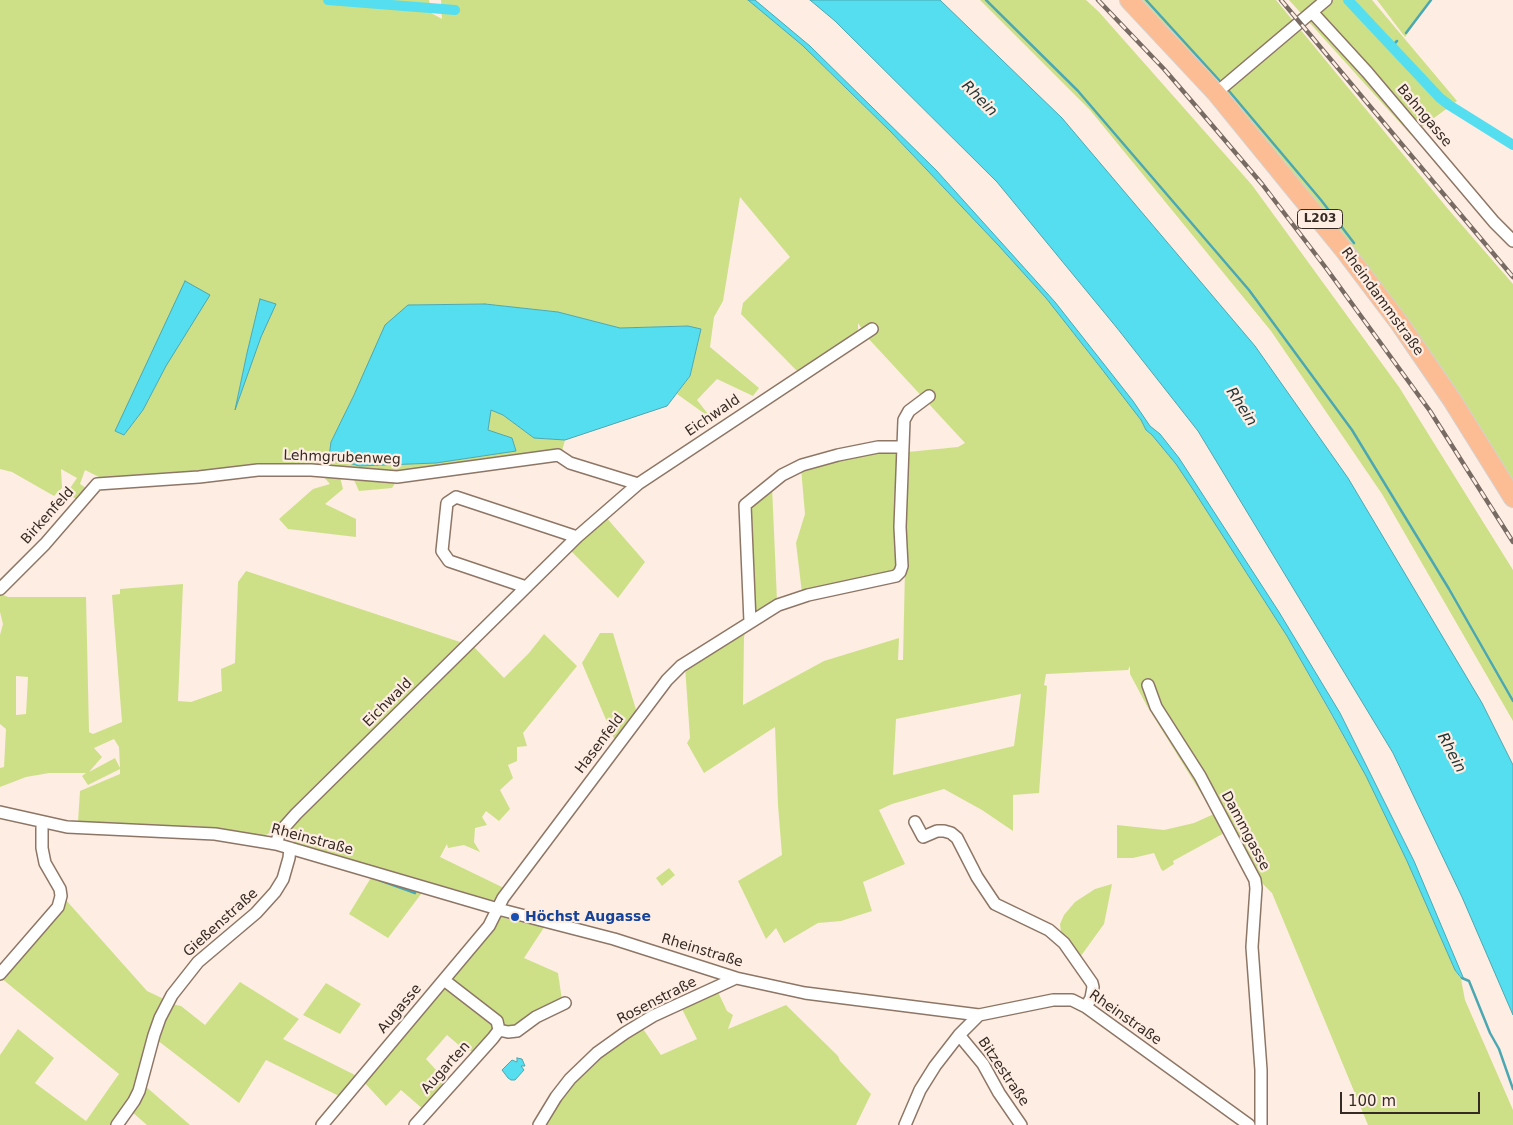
<!DOCTYPE html>
<meta charset="utf-8">
<style>
body{margin:0}
#map{position:relative;width:1513px;height:1125px;overflow:hidden;background:#feede2;font-family:"DejaVu Sans",sans-serif}
canvas{display:block}
.scale{position:absolute;left:1340px;top:1092px;width:140px;height:22px;box-sizing:border-box;border:2px solid #352b24;border-top:0;padding-left:6px;font-size:15px;line-height:18px;white-space:nowrap;color:#352b24;-webkit-text-stroke:4px #feede2;paint-order:stroke}
</style>
<div id="map">
<canvas width="1513" height="1125"></canvas>
<div class="scale">100 m</div>
</div>
<script>
const context = document.querySelector('canvas').getContext('2d');
context.lineJoin = 'round';
function paint(path, color) {
  context.fillStyle = color;
  context.fill(path, 'evenodd');
}
function poly(rows) {
  const path = new Path2D();
  for (const r of rows) {
    path.moveTo(r[0], r[1]);
    for (let i = 2; i < r.length; i += 2) path.lineTo(r[i], r[i + 1]);
  }
  return path;
}
function stroke(path, color, width, dash) {
  context.strokeStyle = color;
  context.lineWidth = width;
  context.lineCap = dash ? 'butt' : 'round';
  context.setLineDash(dash || []);
  context.stroke(path);
}
function write(font, color, halo, rows, align = 'center') {
  context.font = font + ' "DejaVu Sans",sans-serif';
  context.lineWidth = 4.5;
  context.setLineDash([]);
  context.textBaseline = 'middle';
  context.strokeStyle = halo;
  context.fillStyle = color;
  for (const [text, x, y, turn = 0] of rows) {
    context.save();
    context.translate(x, y);
    context.rotate((+turn || 0) * Math.PI / 180);
    context.textAlign = isNaN(turn) ? turn : align;
    if (halo) context.strokeText(text, 0, 0);
    context.fillText(text, 0, 0);
    context.restore();
  }
}
const green = poly([
 [0,0,429,0,431,13,442,19,441,0,748,0,802,45,891,132,999,246,1046,298,1101,368,1141,420,1146,430,1152,435,1176,464,1194,491,1287,636,1366,776,1407,861,1455,970,1461,979,1465,1000,1513,1110,1513,1125,1368,1125,1272,893,1258,879,1226,832,1173,861,1174,864,1163,871,1161,869,1154,853,1133,858,1117,858,1117,825,1164,830,1194,823,1214,814,1147,706,1130,674,1130,666,1128,670,1046,674,1044,685,1047,686,1039,793,1013,795,1013,831,982,810,944,789,892,804,879,810,905,864,863,882,872,911,841,921,818,923,784,943,776,928,766,939,738,881,782,855,778,805,775,727,704,773,687,743,690,738,685,666,746,629,744,637,743,705,824,661,899,638,898,660,903,660,905,569,904,517,908,452,958,447,965,443,867,337,858,323,858,329,854,337,802,371,796,370,741,314,743,303,790,257,740,197,723,301,714,317,710,347,759,388,753,396,717,379,697,400,712,419,677,394,690,376,701,329,688,326,620,328,558,312,485,304,408,305,354,395,331,442,329,457,359,466,436,463,515,451,512,438,488,430,490,409,503,415,534,438,565,440,562,451,522,458,403,471,392,488,359,491,349,469,339,473,343,489,325,504,356,519,356,537,288,529,279,519,313,489,330,484,322,475,321,468,147,478,99,477,85,470,80,484,92,492,81,501,66,494,77,478,61,469,62,488,54,496,12,472,0,469],
 [260,300,275,304,261,337,236,405,247,353],
 [166,366,143,410,124,435,115,431],
 [1021,694,1014,746,893,775,896,719],
 [980,0,1086,0,1099,12,1252,185,1399,387,1513,570,1513,721,1382,494,1271,331,1090,110],
 [1128,0,1276,0,1448,209,1513,284,1513,483,1362,263],
 [1289,0,1372,0,1457,101,1411,135],
 [1377,0,1431,0,1405,37],
 [899,450,899,565,891,574,802,593,796,543,805,514,801,468,861,452],
 [772,486,777,601,754,611,748,512,753,502],
 [605,516,645,562,618,598,569,549],
 [246,571,463,643,403,705,270,833,263,836,213,828,179,826,78,822,80,791,120,774,120,769,88,785,82,776,86,773,49,773,26,777,0,787,0,768,4,767,6,729,0,724,0,635,3,624,0,612,0,596,3,595,8,597,86,597,89,732,93,734,122,722,112,595,120,594,120,589,183,584,178,701,191,702,222,691,221,669,235,663,238,582],
 [16,676,28,677,26,714,16,715],
 [114,739,119,747,120,768,115,758,89,772,102,757,94,748],
 [600,633,613,633,637,713,615,741,582,663],
 [544,634,577,666,523,733,527,746,517,747,517,761,508,765,513,778,500,790,510,809,499,821,486,811,482,817,487,825,475,828,474,842,480,852,464,845,448,848,447,844,440,857,506,889,495,901,308,847,295,843,288,838,287,832,290,826,472,645,504,678,529,653],
 [669,868,675,875,662,886,656,878],
 [372,876,420,891,421,894,388,938,349,914],
 [1112,884,1104,924,1078,960,1061,932,1060,924,1064,915,1075,902,1095,889],
 [65,899,147,991,166,1000,138,1085,126,1106,111,1125,0,1125,0,1055,18,1029,54,1058,35,1083,86,1121,119,1074,1,978],
 [501,917,524,923,525,920,545,926,524,958,558,973,562,1000,512,1028,505,1025,453,981,452,976],
 [240,982,299,1019,283,1039,359,1077,341,1097,266,1060,239,1103,157,1040,172,1004,181,1006,205,1025],
 [326,983,361,1004,340,1034,303,1015],
 [443,989,448,989,492,1024,494,1031,474,1055,470,1050,467,1052,447,1035,426,1059,447,1082,424,1110,401,1090,386,1106,363,1081],
 [717,990,727,1011,733,1015,728,1029,786,1005,838,1056,840,1061,871,1094,856,1125,544,1125,554,1107,584,1068,641,1026,661,1055,697,1039,681,1007],
 [144,1085,190,1125,147,1125,132,1112]
]);
const water = poly([
 [748,0,755,0,810,46,936,170,1055,302,1133,401,1150,426,1160,434,1179,458,1279,612,1340,713,1414,861,1463,977,1462,979,1455,970,1407,861,1366,776,1331,713,1287,636,1194,491,1176,464,1152,435,1146,430,1141,420,1101,368,1046,298,999,246,891,132,802,45,748,0],
 [810,0,940,0,1062,118,1255,346,1348,478,1482,703,1513,765,1513,1015,1462,897,1393,753,1198,431,1117,328,997,182,835,21,810,0],
 [185,281,210,295,166,366,143,410,124,435,115,431,185,281],
 [260,299,276,304,261,337,235,410,247,353,260,299],
 [485,304,558,312,620,328,688,326,701,329,690,376,667,406,565,440,534,438,503,415,491,410,488,430,512,438,516,451,436,463,359,466,329,457,331,442,354,395,385,325,408,305,485,304],
 [517,1058,522,1059,525,1066,521,1066,524,1070,515,1080,511,1080,508,1078,502,1070,512,1060,517,1062,517,1058]
]);
const stream = poly([
 [986,0,1078,91,1249,290,1352,430,1449,589,1513,701],
 [1146,0,1219,80],
 [1406,33,1431,0],
 [1391,47,1397,41],
 [1229,91,1321,200,1354,243],
 [379,880,415,893],
 [1462,978,1469,981,1490,1033,1499,1049,1513,1089]
]);
const canal = poly([
 [328,0,455,10],
 [1348,0,1440,98,1449,105,1513,145]
]);
const minor = poly([
 [1312,12,1367,72,1494,222,1513,241],
 [1216,93,1326,0],
 [526,587,449,561,442,551,447,503,456,497,577,537],
 [0,589,45,544,97,484,199,477,258,470,311,470,397,477,558,455,570,463,638,484],
 [750,622,745,505,782,475,802,465,838,455,878,447,903,447],
 [1148,685,1156,707,1200,776,1255,880,1256,888,1252,947,1261,1070,1261,1125],
 [0,812,67,827,215,834,276,844,498,909,614,939,736,978,805,993,979,1015,1053,1000,1072,1000,1086,1007,1249,1125],
 [915,822,923,837,937,831,944,831,951,833,957,838,977,877,995,904,1049,930,1064,943,1092,983,1093,987,1091,998,1086,1007],
 [276,844,280,832,296,814,577,537,638,484,872,329],
 [0,974,58,907,61,896,60,889,45,863,42,848,42,822],
 [499,1030,508,1032,517,1031,536,1017,565,1003],
 [959,1035,983,1064,999,1093,1021,1125],
 [117,1125,134,1101,139,1091,154,1035,160,1018,172,995,198,962,256,913,275,892,283,879,289,858,290,848],
 [322,1125,489,926,503,898,667,680,681,666,778,605,808,595,896,576,900,572,902,566,900,527,904,420,909,411,929,396],
 [415,1125,493,1038,499,1030,497,1021,444,980],
 [539,1125,556,1097,570,1079,597,1053,625,1033,653,1016,736,978],
 [905,1125,920,1090,935,1066,959,1035,979,1015]
]);
const primary = poly([
 [1129,0,1216,93,1344,250,1400,324,1452,400,1513,498]
]);
const rail = poly([
 [1098,0,1164,69,1195,105,1262,184,1326,268,1430,411,1513,542],
 [1281,0,1513,277]
]);
const markers = [
 [515,917,5,"#1a4fb4"]
];
const shields = [
 [1320,219,45]
];
const shieldNames = [
 ["L203",1320,219]
];
const streetNames = [
 ["Bahngasse",1424,116,50],
 ["Rheindammstraße",1382,302,54],
 ["Eichwald",713,416,-34],
 ["Lehmgrubenweg",342,458,2],
 ["Birkenfeld",48,516,-48],
 ["Eichwald",388,703,-45],
 ["Hasenfeld",600,744,-53],
 ["Dammgasse",1245,831,62],
 ["Rheinstraße",312,840,15],
 ["Gießenstraße",221,923,-42],
 ["Rheinstraße",702,951,17],
 ["Rosenstraße",657,1001,-27],
 ["Augasse",400,1009,-50],
 ["Rheinstraße",1125,1018,35],
 ["Augarten",446,1068,-48],
 ["Bitzestraße",1003,1072,56]
];
const transitNames = [
 ["Höchst Augasse",525,917]
];
const waterNames = [
 ["Rhein",979,99,45],
 ["Rhein",1241,407,57],
 ["Rhein",1451,753,62]
];
paint(green, '#cde088');
paint(water, '#55deef');
stroke(water, '#4ba8b2', 1);
stroke(stream, '#4ba8b2', 2.5);
stroke(canal, '#55deef', 10);
stroke(minor, '#8e7666', 14);
stroke(primary, '#d3d0cf', 20);
stroke(minor, '#fff', 11);
stroke(primary, '#fdbd94', 18);
stroke(rail, '#776b63', 4.5);
stroke(rail, '#feede2', 2.5, [8]);
for (const [x, y, r, color] of markers) {
  const dot = new Path2D();
  dot.arc(x, y, r, 0, 2 * Math.PI);
  context.fillStyle = color;
  context.fill(dot);
  stroke(dot, '#feede2', 2);
}
for (const [x, y, w] of shields) {
  const box = new Path2D();
  box.roundRect(x - w / 2, y - 9.5, w, 19, 4);
  context.fillStyle = '#feede2';
  context.fill(box);
  stroke(box, '#352b24', 1);
}
write('bold 12px', '#352b24', null, shieldNames);
write('14px', '#352b24', '#feede2', streetNames);
write('bold 14px', '#164399', '#feede2', transitNames, 'left');
write('italic 15px', '#20373a', '#feede2', waterNames);
</script>
